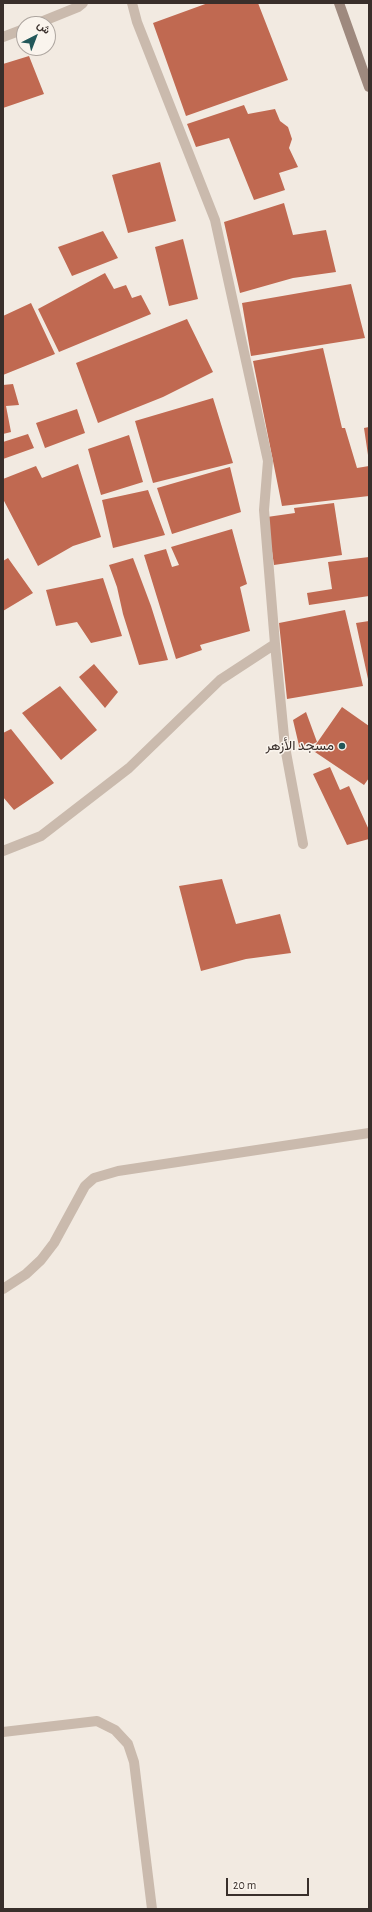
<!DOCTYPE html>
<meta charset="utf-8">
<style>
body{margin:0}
#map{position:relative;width:372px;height:1912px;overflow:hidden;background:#f2eae1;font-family:"Alegreya Sans",Vazirmatn,sans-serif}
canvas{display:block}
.frame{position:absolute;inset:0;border:4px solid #392f2b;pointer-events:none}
.north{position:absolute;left:16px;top:16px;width:40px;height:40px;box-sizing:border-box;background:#faf4ed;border:1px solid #ada59f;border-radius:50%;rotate:42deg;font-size:11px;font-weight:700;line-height:16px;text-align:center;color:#392f2b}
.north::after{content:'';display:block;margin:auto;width:14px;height:18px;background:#225759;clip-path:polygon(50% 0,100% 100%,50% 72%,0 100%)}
.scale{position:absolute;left:226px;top:1878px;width:83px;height:18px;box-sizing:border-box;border:2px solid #392f2b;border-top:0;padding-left:5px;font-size:12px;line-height:14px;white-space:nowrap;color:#392f2b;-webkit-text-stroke:3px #faf4ed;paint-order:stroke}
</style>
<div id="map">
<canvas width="372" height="1912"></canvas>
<div class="frame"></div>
<div class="north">ش</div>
<div class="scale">20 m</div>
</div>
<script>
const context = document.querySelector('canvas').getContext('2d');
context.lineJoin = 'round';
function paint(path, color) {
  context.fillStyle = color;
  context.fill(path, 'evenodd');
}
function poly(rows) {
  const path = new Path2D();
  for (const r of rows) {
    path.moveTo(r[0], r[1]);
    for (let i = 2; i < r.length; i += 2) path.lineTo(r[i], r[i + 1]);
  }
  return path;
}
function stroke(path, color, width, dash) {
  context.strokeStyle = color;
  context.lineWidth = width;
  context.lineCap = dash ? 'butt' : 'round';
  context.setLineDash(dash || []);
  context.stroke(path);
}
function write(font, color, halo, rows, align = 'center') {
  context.font = font + ' "Alegreya Sans",Vazirmatn,sans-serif';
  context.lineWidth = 3;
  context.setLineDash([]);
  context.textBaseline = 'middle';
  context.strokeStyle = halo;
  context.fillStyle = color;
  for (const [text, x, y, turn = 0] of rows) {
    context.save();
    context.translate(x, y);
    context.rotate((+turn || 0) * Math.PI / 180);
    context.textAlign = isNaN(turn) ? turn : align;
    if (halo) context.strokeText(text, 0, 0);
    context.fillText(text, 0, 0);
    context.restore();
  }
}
const building = poly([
 [208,3,258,3,288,80,186,116,153,23],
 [29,56,44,94,3,108,3,64],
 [244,105,248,114,275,109,280,121,288,127,292,139,289,148,298,167,279,173,285,190,254,200,229,138,196,147,187,124],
 [160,162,176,221,128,233,112,175],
 [284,203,293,235,326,230,336,272,293,278,240,293,224,222],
 [103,231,118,258,72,276,58,247],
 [183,239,198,299,169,306,155,247],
 [105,273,114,289,126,285,132,298,141,295,151,314,59,352,38,309],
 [351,284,365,338,251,356,242,303],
 [31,303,55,354,3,375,3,316],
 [187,319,213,372,163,397,98,423,76,363],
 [323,348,342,428,345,428,357,468,369,466,369,496,282,506,253,361],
 [13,384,19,405,6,406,11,432,3,434,3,385],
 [213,398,233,463,153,483,135,421],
 [77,409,85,433,45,448,36,423],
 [369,427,369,455,368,455,364,428],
 [28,434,34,448,3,459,3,442],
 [129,435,143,482,101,495,88,449],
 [78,464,101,537,73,546,38,566,3,499,3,479,36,466,42,478],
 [230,467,241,512,172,534,157,488],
 [148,490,165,535,113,548,102,500],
 [334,503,342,555,274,565,267,517,295,513,294,508],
 [232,529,247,584,240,587,250,631,200,645,202,650,176,659,144,555,166,549,172,567,179,565,171,547],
 [369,557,369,596,309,605,307,593,332,589,328,562],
 [8,558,33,593,3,611,3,561],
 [133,558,151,606,168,660,139,665,123,614,117,587,109,565],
 [103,578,122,636,91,643,77,622,56,626,46,590],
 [345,610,363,686,287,699,279,623],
 [369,621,369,679,368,679,356,623],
 [94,664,118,692,105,708,79,677],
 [60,686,97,730,61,760,22,713],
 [342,707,369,726,369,778,364,785,312,750],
 [306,712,317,742,300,750,293,720],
 [11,729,54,783,14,810,3,797,3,733],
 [330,767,340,790,349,786,369,830,369,839,347,845,313,774],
 [222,879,236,924,280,914,291,953,246,959,201,971,179,886]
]);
const service = poly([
 [3,1289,26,1274,41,1260,54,1243,85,1186,94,1178,118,1171,369,1133],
 [3,1732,97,1721,115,1730,128,1744,134,1762,152,1909]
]);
const minor = poly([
 [132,3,137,22,215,220,268,461,264,510,275,644,285,747,303,844],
 [36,24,78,7,83,3],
 [3,37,24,29],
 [3,851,41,836,129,768,220,680,275,644]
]);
const secondary = poly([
 [339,3,369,87]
]);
const markers = [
 [342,746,4,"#225759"]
];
const poiNames = [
 ["مسجد الأزهر",334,746]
];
paint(building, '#c06951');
stroke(service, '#cabaad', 10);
stroke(minor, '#cabaad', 10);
stroke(secondary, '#9e897e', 10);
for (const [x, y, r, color] of markers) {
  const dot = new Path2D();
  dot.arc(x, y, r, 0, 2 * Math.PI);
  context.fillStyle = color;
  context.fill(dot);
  stroke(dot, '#faf4ed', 1.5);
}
write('14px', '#392f2b', '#faf4ed', poiNames, 'right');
</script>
